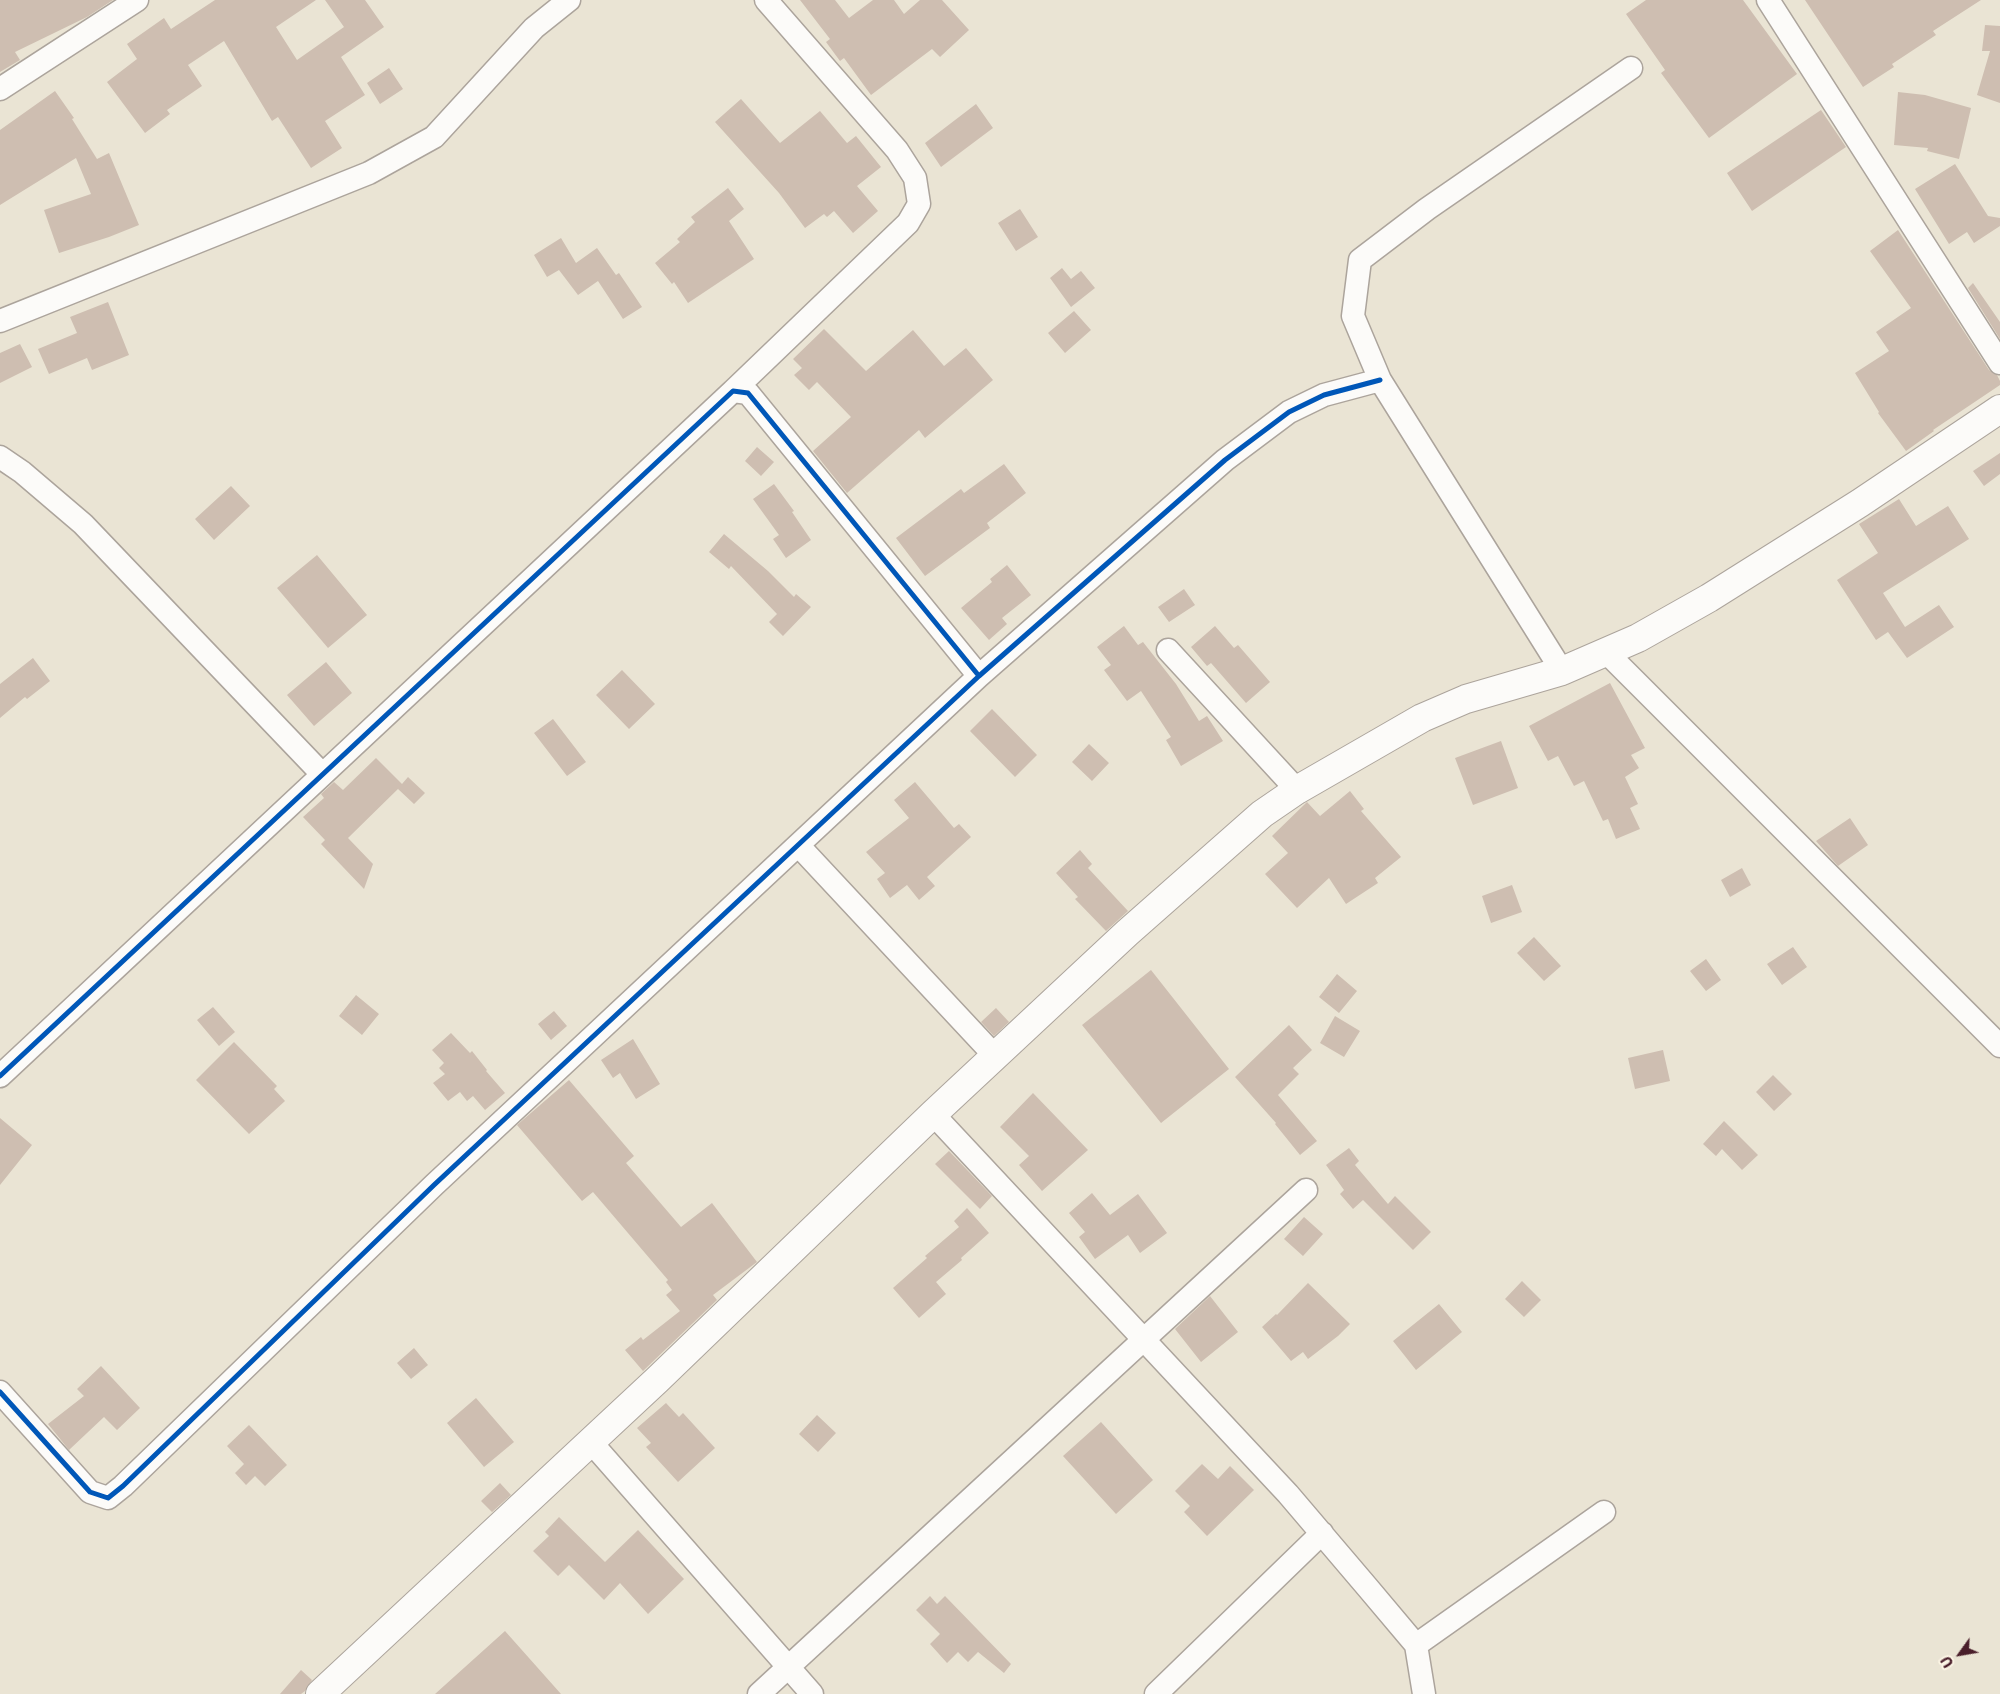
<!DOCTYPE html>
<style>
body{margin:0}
#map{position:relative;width:2000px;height:1694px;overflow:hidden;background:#eae4d4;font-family:"Playpen Sans",sans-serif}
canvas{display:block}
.north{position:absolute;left:1935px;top:1629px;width:50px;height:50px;-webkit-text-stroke:4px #fcf5e5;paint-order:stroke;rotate:238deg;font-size:14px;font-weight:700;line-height:20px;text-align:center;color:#4a1f2b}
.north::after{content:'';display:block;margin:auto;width:18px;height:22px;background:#4a1f2b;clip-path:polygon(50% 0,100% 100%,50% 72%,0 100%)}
</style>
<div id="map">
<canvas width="2000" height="1694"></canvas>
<div class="north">U</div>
</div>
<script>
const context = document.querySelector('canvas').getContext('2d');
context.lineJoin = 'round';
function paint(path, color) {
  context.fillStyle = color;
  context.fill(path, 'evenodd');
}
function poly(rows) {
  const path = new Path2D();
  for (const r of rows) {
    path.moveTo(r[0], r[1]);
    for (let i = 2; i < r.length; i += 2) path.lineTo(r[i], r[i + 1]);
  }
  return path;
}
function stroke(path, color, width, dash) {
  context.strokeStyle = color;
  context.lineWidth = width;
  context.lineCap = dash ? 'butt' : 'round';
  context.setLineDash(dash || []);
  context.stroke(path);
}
const building = poly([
 [0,0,113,0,87,17,15,52,20,60,0,72],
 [215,0,316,0,276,27,297,60,344,27,325,0,365,0,384,27,341,57,365,95,325,121,342,148,311,168,278,117,272,121,224,41,188,65,202,86,167,110,170,114,145,133,107,82,137,59,127,44,164,18,171,29],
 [800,0,835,0,849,18,873,0,894,0,904,14,920,0,942,0,969,30,940,57,932,49,871,95,844,58,840,61,826,42,830,39],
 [1646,0,1743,0,1797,74,1709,138,1661,73,1665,70,1626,14],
 [1805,0,1981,0,1933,31,1936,35,1892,64,1894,67,1863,87],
 [1985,25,2000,26,2000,103,1977,95,1990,51,1982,51],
 [389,68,403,89,380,104,367,83],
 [55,91,74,118,72,119,97,159,109,153,139,225,109,237,59,253,44,210,91,194,76,158,0,205,0,130],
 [1898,92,1925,95,1971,108,1959,159,1927,151,1928,148,1894,145],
 [741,99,780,143,820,111,847,143,856,136,881,167,857,186,878,211,853,233,834,211,827,217,824,214,805,228,779,193,715,122],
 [976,104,993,128,941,167,925,143],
 [1821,110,1846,147,1752,211,1727,173],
 [1955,164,1988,216,2000,218,2000,226,1974,243,1967,232,1949,244,1915,189],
 [728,188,744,209,729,221,754,259,688,303,674,282,672,284,655,263,680,242,677,239,695,222,691,217],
 [1020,209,1038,237,1016,251,998,223],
 [1898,230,1989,370,1997,375,2000,381,2000,385,1933,430,1934,431,1906,451,1878,413,1879,412,1855,373,1889,351,1876,332,1911,308,1870,251],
 [561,238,576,263,597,248,616,275,619,273,642,307,623,319,598,281,578,295,559,270,547,277,534,255],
 [1062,268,1071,279,1081,271,1095,288,1071,307,1050,278],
 [1973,283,2000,322,2000,339,1968,288],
 [108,302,129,355,92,370,87,358,49,374,38,349,77,333,70,317],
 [1074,311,1091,330,1065,353,1048,333],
 [824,329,866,371,913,330,944,366,966,348,993,380,925,438,919,430,847,493,813,451,851,417,817,382,809,390,794,375,802,368,793,359],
 [20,344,32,367,0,383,0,353],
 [757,447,774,462,761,476,745,461],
 [2000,453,2000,474,1984,486,1973,471],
 [1004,464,1026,493,987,523,990,528,925,576,896,538,961,489,964,493],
 [774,484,794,511,792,512,811,540,786,558,773,539,779,535,753,499],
 [231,486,250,506,214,540,195,519],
 [1899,499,1916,526,1948,506,1969,539,1883,593,1905,627,1939,605,1954,627,1907,658,1888,632,1876,640,1837,580,1878,553,1859,524],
 [724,534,768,571,794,597,796,594,811,607,783,636,769,622,777,614,731,566,729,569,709,552],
 [317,555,367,615,328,648,277,588],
 [1007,565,1031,595,1002,618,1007,624,989,640,961,608,992,582,990,579],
 [1184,589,1195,605,1169,622,1158,607],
 [1124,626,1138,645,1143,642,1176,684,1199,721,1207,716,1223,741,1181,766,1166,740,1171,737,1141,691,1127,701,1104,670,1111,665,1097,647],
 [1215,626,1234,648,1238,645,1270,682,1246,703,1211,663,1207,666,1191,647],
 [33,658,50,681,27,699,25,697,0,718,0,684],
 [326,662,352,693,314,726,287,695],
 [622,670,655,704,629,729,596,695],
 [1610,683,1645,748,1631,755,1639,768,1625,777,1638,804,1630,808,1640,829,1616,839,1608,819,1603,821,1584,781,1574,786,1558,756,1548,761,1529,726],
 [992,709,1037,755,1015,777,970,731],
 [553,719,586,762,567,776,534,733],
 [1501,741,1518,788,1473,805,1455,758],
 [1089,744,1109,763,1092,781,1072,762],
 [376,758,402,784,408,777,425,793,414,804,398,789,400,787,348,838,373,864,364,889,321,844,325,840,303,817,324,798,321,794,334,782,343,790],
 [915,782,954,828,959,824,971,837,927,877,935,886,919,900,907,885,890,898,877,879,885,873,866,852,909,818,894,800],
 [1350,791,1364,809,1361,811,1401,857,1375,878,1378,883,1346,904,1329,878,1297,908,1265,874,1288,853,1272,836,1307,802,1320,816],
 [1850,818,1868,845,1838,866,1816,841],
 [1080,850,1092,864,1088,868,1128,911,1106,931,1075,899,1078,897,1056,873],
 [1742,868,1751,885,1730,897,1721,880],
 [1512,885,1522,912,1491,923,1482,896],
 [1534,937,1561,966,1544,981,1517,953],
 [1793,947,1807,967,1782,985,1767,964],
 [1706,959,1721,980,1706,991,1690,971],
 [1151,970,1229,1069,1161,1123,1082,1025],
 [1337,974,1357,991,1339,1013,1319,997],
 [356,995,379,1014,362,1035,339,1016],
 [213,1007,235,1032,219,1046,197,1020],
 [996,1008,1009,1022,994,1036,981,1022],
 [554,1011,567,1026,551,1040,538,1024],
 [1335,1016,1360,1031,1344,1057,1320,1043],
 [1289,1025,1312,1050,1293,1068,1299,1074,1278,1095,1317,1141,1300,1155,1275,1124,1276,1123,1235,1077],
 [451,1033,470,1053,472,1051,487,1070,486,1071,505,1093,485,1110,473,1096,467,1101,460,1092,448,1101,433,1083,445,1074,439,1068,444,1063,432,1050],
 [633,1039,660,1084,636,1099,620,1073,613,1078,601,1060],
 [234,1042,277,1086,274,1089,285,1101,249,1134,196,1080],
 [1663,1050,1670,1081,1635,1089,1628,1058],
 [1773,1075,1792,1094,1774,1111,1756,1092],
 [569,1080,634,1156,626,1163,681,1227,712,1203,757,1262,713,1295,717,1300,643,1371,625,1350,641,1337,643,1340,680,1311,666,1295,672,1290,666,1282,668,1280,593,1192,582,1201,517,1125],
 [1033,1093,1088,1150,1042,1191,1019,1165,1029,1156,1000,1127],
 [0,1118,32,1145,0,1185],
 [1724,1121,1758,1155,1742,1170,1722,1149,1716,1156,1703,1144],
 [1349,1148,1359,1161,1355,1165,1388,1204,1395,1196,1431,1232,1413,1250,1363,1200,1353,1209,1340,1194,1344,1190,1326,1165],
 [949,1151,992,1196,980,1209,935,1164],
 [1092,1193,1110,1215,1138,1194,1167,1233,1140,1253,1128,1235,1095,1259,1079,1237,1085,1232,1069,1213],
 [967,1208,989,1233,961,1258,962,1260,936,1282,946,1294,919,1318,893,1288,927,1258,925,1256,959,1227,954,1221],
 [1304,1217,1323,1234,1303,1256,1284,1239],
 [1522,1281,1541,1300,1524,1317,1505,1299],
 [1308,1283,1350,1324,1338,1336,1308,1359,1303,1352,1291,1361,1262,1327,1276,1314,1277,1315],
 [1210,1296,1238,1332,1201,1362,1175,1329],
 [1439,1304,1462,1332,1416,1370,1393,1341],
 [414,1348,428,1365,411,1379,397,1363],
 [101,1366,140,1408,117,1430,104,1417,69,1450,48,1424,84,1396,77,1389],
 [476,1398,514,1442,484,1467,447,1423],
 [666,1403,679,1417,683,1413,715,1448,678,1482,646,1447,651,1443,637,1428],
 [817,1415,836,1433,818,1452,799,1434],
 [1101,1422,1153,1480,1116,1514,1063,1456],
 [249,1425,287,1465,265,1486,255,1476,246,1485,235,1473,244,1464,227,1446],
 [1202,1464,1218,1479,1230,1466,1254,1490,1207,1536,1184,1512,1190,1506,1175,1491],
 [500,1483,511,1495,492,1512,481,1501],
 [559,1517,605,1562,638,1530,684,1579,648,1614,620,1583,604,1600,569,1565,558,1576,533,1551,549,1536,545,1532],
 [930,1596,937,1604,945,1596,1011,1664,1004,1673,978,1652,968,1662,958,1652,947,1663,930,1644,940,1634,916,1610],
 [505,1631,561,1694,435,1694],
 [301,1670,312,1680,305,1691,301,1694,280,1694]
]);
const minor = poly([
 [1768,0,2000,363],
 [0,89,137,0],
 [0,321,369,173,434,137,534,28,569,0],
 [733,391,908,223,919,204,915,178,897,150,766,0],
 [0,457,22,472,83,524,322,774],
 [1168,650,1297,790],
 [1607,653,2000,1046],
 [1562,671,1380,380,1353,316,1360,260,1427,209,1631,68],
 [798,845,995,1056],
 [0,1076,733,391,748,393,979,676],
 [933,1114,1288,1494,1368,1588,1416,1645,1424,1694],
 [0,1392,90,1492,108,1498,123,1486,434,1185,979,676,1225,460,1289,412,1324,395,1380,380],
 [590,1441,812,1694],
 [1416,1645,1604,1512],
 [759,1694,1306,1190],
 [1156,1694,1322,1533]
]);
const highway = poly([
 [320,1694,657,1380,933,1114,1127,933,1262,814,1297,790,1422,718,1466,699,1562,671,1638,638,1709,598,1860,503,2000,409]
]);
const cycleway = poly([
 [0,1076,733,391,748,393,979,676],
 [0,1392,90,1492,108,1498,123,1486,434,1185,979,676,1225,460,1289,412,1324,395,1380,380]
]);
paint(building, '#cebeb1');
stroke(minor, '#aca49c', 25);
stroke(highway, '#aca49c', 30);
stroke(minor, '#fcfbf9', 22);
stroke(highway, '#fcfbf9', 28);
stroke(cycleway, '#0057b8', 5);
</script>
